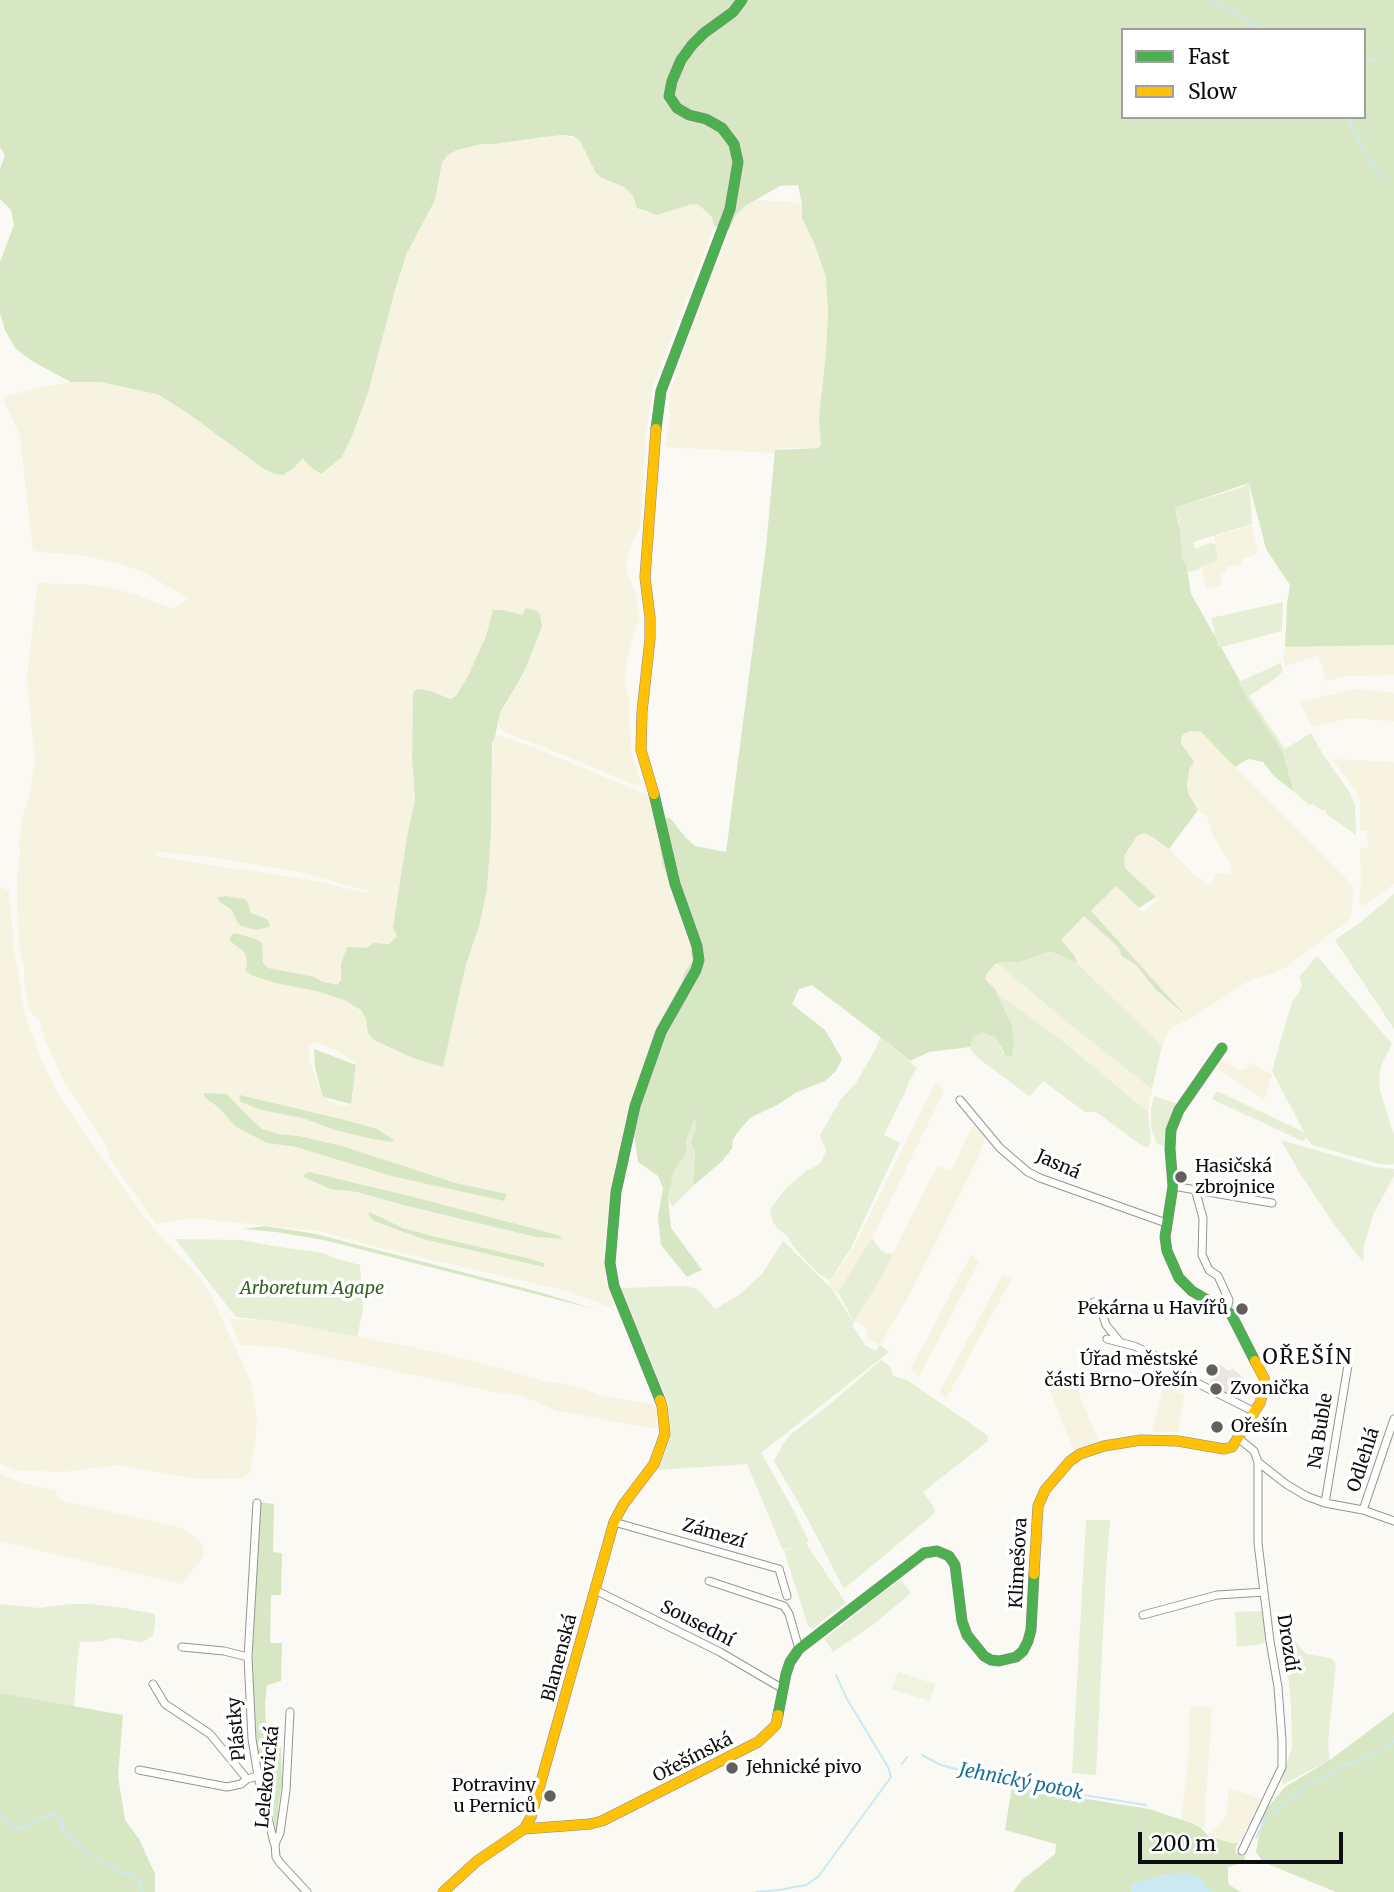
<!DOCTYPE html>
<meta charset="utf-8">
<style>
body{margin:0}
#map{position:relative;width:1394px;height:1892px;overflow:hidden;background:#faf9f4;font-family:Merriweather,serif}
canvas{display:block}
.legend{position:absolute;left:1121px;top:28px;width:245px;height:91px;box-sizing:border-box;background:#fff;border:2px solid #9f9f9f;margin:0;padding:9px 12px;list-style:none;font-size:21px;color:#0e0e0e}
.legend li{display:flex;align-items:center;gap:14px;height:35px}
.legend b{width:35px;border:2px solid #9f9f9f}
.scale{position:absolute;left:1138px;top:1832px;width:205px;height:32px;box-sizing:border-box;border:4px solid #0e0e0e;border-top:0;padding-left:9px;font-size:21px;line-height:24px;white-space:nowrap;color:#0e0e0e;-webkit-text-stroke:5px #fff;paint-order:stroke}
</style>
<div id="map">
<canvas width="1394" height="1892"></canvas>
<ul class="legend">
<li><b style="height:9px;background:#4caf50"></b>Fast</li>
<li><b style="height:9px;background:#ffc107"></b>Slow</li>
</ul>
<div class="scale">200 m</div>
</div>
<script>
const context = document.querySelector('canvas').getContext('2d');
context.lineJoin = 'round';
function paint(path, color) {
  context.fillStyle = color;
  context.fill(path, 'evenodd');
}
function poly(rows) {
  const path = new Path2D();
  for (const r of rows) {
    path.moveTo(r[0], r[1]);
    for (let i = 2; i < r.length; i += 2) path.lineTo(r[i], r[i + 1]);
  }
  return path;
}
function stroke(path, color, width, dash) {
  context.strokeStyle = color;
  context.lineWidth = width;
  context.lineCap = dash ? 'butt' : 'round';
  context.setLineDash(dash || []);
  context.stroke(path);
}
function write(font, color, halo, rows, align = 'center') {
  context.font = font + ' Merriweather,serif';
  context.lineWidth = 7;
  context.setLineDash([]);
  context.textBaseline = 'middle';
  context.strokeStyle = halo;
  context.fillStyle = color;
  for (const [text, x, y, turn = 0] of rows) {
    context.save();
    context.translate(x, y);
    context.rotate((+turn || 0) * Math.PI / 180);
    context.textAlign = isNaN(turn) ? turn : align;
    if (halo) context.strokeText(text, 0, 0);
    context.fillText(text, 0, 0);
    context.restore();
  }
}
const farmland = poly([
 [563,135,573,137,580,141,602,178,624,187,633,196,634,203,644,212,657,215,692,204,700,205,712,217,714,226,653,386,646,436,640,528,632,543,626,560,626,570,637,597,639,619,627,658,625,681,629,701,631,750,641,782,639,785,635,785,544,747,513,736,503,731,499,726,498,718,524,672,542,627,522,615,502,610,491,618,486,636,468,676,456,696,450,699,431,691,418,689,413,695,412,758,415,799,407,837,393,926,397,936,389,944,383,943,366,948,347,948,340,970,341,980,337,985,321,981,315,977,268,968,249,936,237,933,230,941,243,951,246,956,247,964,245,970,251,975,275,983,316,991,344,1000,361,1010,366,1019,368,1033,374,1040,445,1059,466,964,479,927,487,889,491,833,493,738,500,736,538,749,649,796,656,819,671,892,690,942,692,952,692,962,685,971,682,982,655,1030,624,1125,619,1154,615,1168,604,1246,607,1275,605,1278,614,1302,614,1306,610,1307,567,1291,389,1250,319,1231,192,1218,156,1224,111,1160,106,1146,66,1083,65,1083,45,1040,39,1020,29,1010,24,983,24,966,18,941,17,879,20,852,19,843,22,818,29,799,35,762,27,677,37,589,36,583,94,585,115,589,137,595,172,609,188,599,146,573,117,563,85,556,33,551,20,436,3,398,28,390,71,382,100,382,130,387,157,394,186,412,264,469,275,474,283,475,294,468,303,458,321,474,342,457,352,436,368,393,395,290,407,253,435,200,442,164,448,155,457,150,482,144,495,144],
 [160,852,211,857,304,873,371,892,369,894,325,883,257,871,235,869,152,855],
 [248,903,251,913,253,915,267,919,269,927,256,930,241,926,237,922,234,913,228,907],
 [317,1042,339,1052,356,1063,356,1072,353,1088,353,1095,349,1106,340,1106,327,1099,321,1093,309,1059,309,1045],
 [204,1093,227,1094,239,1107,262,1129,278,1134,299,1136,342,1146,456,1183,507,1194,504,1201,390,1176,296,1147,267,1143,236,1127,218,1107,204,1097],
 [240,1095,341,1119,372,1139,335,1130,302,1118,261,1110,241,1102],
 [331,1177,410,1196,558,1235,562,1238,536,1237,403,1205,357,1192,344,1191],
 [371,1212,403,1228,432,1236,527,1258,544,1263,543,1267,423,1239,374,1221],
 [754,200,792,202,802,205,802,219,814,243,826,277,828,312,826,351,821,392,821,446,818,448,784,448,775,450,772,453,665,447,670,417,669,394,696,316,736,215,745,206],
 [1252,525,1258,554,1241,559,1242,564,1227,567,1227,573,1220,574,1222,585,1206,589,1201,566,1216,562,1217,554,1214,537],
 [1394,645,1394,675,1345,676,1326,681,1318,655,1285,666,1283,657,1285,647],
 [1356,689,1394,693,1394,721,1351,718,1312,727,1300,702],
 [1191,731,1201,732,1354,887,1351,915,1348,921,1286,967,1277,972,1250,980,1193,1017,1171,1028,1164,1040,1163,1047,1077,963,1075,956,1061,940,1084,915,1118,947,1122,956,1136,965,1156,990,1184,1016,1091,912,1116,885,1143,913,1158,899,1125,868,1124,856,1126,853,1137,836,1144,833,1169,849,1194,875,1208,884,1213,884,1214,874,1220,873,1229,875,1232,872,1230,863,1211,832,1207,816,1197,810,1189,795,1187,779,1189,770,1194,762,1186,751,1181,740,1186,733],
 [1332,759,1394,762,1394,884,1363,906,1359,904,1361,879,1360,848,1368,847,1367,831,1360,831,1360,803,1357,792],
 [0,886,9,891,14,949,25,1014,40,1057,61,1099,139,1210,152,1227,195,1272,211,1295,251,1382,257,1420,255,1444,250,1473,242,1478,199,1479,118,1465,63,1472,15,1470,0,1464],
 [997,963,1069,1024,1152,1089,1148,1112,1059,1038,997,993,985,978,991,967],
 [1222,1061,1241,1071,1246,1069,1251,1063,1272,1075,1264,1100,1217,1069],
 [935,1083,940,1085,944,1091,872,1238,837,1294,828,1283,851,1253],
 [973,1125,986,1137,975,1164,908,1297,880,1345,865,1337,869,1330,855,1321,878,1283,937,1166,951,1171],
 [971,1255,980,1260,919,1377,910,1370],
 [1003,1274,1012,1278,946,1399,939,1393],
 [229,1318,289,1323,436,1352,484,1364,547,1382,558,1383,581,1388,601,1396,651,1404,656,1408,657,1429,557,1411,523,1396,495,1392,279,1347,240,1345],
 [1165,1380,1179,1389,1178,1392,1184,1395,1178,1432,1152,1432],
 [1060,1382,1076,1384,1083,1404,1099,1441,1084,1447,1075,1453,1052,1396,1049,1384],
 [0,1474,22,1483,55,1490,59,1500,182,1528,203,1544,204,1556,181,1584,0,1541],
 [1190,1706,1212,1707,1204,1828,1181,1821,1189,1752],
 [1229,1788,1262,1799,1239,1843,1231,1843,1207,1836,1223,1821,1227,1810]
]);
const green = poly([
 [1249,483,1252,524,1193,542,1195,549,1210,543,1215,544,1218,559,1216,562,1202,566,1197,570,1189,572,1182,559,1179,523,1175,508,1243,487],
 [1283,602,1282,631,1218,648,1211,618],
 [1281,663,1283,671,1276,678,1249,696,1285,749,1311,733,1321,751,1350,793,1355,805,1356,835,1325,813,1326,810,1324,809,1323,811,1312,804,1309,805,1294,792,1282,750,1248,699,1239,682],
 [1394,894,1394,1029,1335,940,1361,922],
 [1052,952,1077,963,1162,1046,1152,1089,1069,1024,997,963,1010,961,1020,962,1044,953],
 [1317,956,1392,1044,1382,1063,1379,1076,1380,1090,1394,1135,1394,1164,1392,1165,1380,1164,1312,1145,1306,1137,1304,1141,1300,1140,1212,1099,1217,1091,1304,1132,1272,1071,1288,1015,1292,1002,1300,991,1302,984,1299,977],
 [997,993,1059,1038,1148,1112,1151,1141,1148,1147,1144,1147,1138,1143,1096,1112,1085,1112,1043,1081,1030,1096,1029,1096,978,1058,971,1050,970,1044,973,1037,983,1033,993,1035,997,1040,1003,1053,1012,1056,1014,1044,1012,1025],
 [881,1037,917,1068,908,1084,906,1090,884,1135,900,1143,850,1250,830,1280,822,1276,809,1264,793,1246,787,1236,777,1228,772,1220,770,1209,787,1187,806,1171,820,1164,826,1151,820,1135,841,1099,856,1083,875,1050],
 [1154,1096,1178,1104,1165,1130,1164,1146,1157,1144,1151,1129,1151,1110],
 [695,1115,696,1129,693,1186,673,1206,670,1204,668,1198,674,1171,682,1157],
 [1281,1140,1375,1167,1394,1169,1394,1176,1373,1215,1364,1246,1363,1262,1336,1227,1301,1175],
 [872,1238,881,1250,886,1253,893,1254,878,1283,854,1322,838,1292],
 [175,1239,242,1240,273,1246,324,1253,334,1258,360,1265,363,1310,357,1337,289,1323,236,1317],
 [783,1241,831,1288,854,1323,852,1325,865,1345,876,1351,880,1345,889,1352,761,1453,794,1511,809,1541,806,1543,846,1603,812,1629,808,1626,784,1551,793,1547,783,1550,747,1464,657,1470,671,1436,668,1402,621,1288,683,1286,698,1289,715,1309,739,1295,762,1274],
 [881,1360,891,1367,893,1376,907,1380,987,1435,988,1441,923,1492,933,1506,935,1511,934,1514,844,1589,806,1516,774,1461,783,1444,790,1435,829,1405],
 [1086,1520,1110,1520,1106,1573,1096,1775,1072,1773],
 [901,1580,911,1593,873,1625,833,1652,825,1639,879,1595],
 [0,1604,39,1608,70,1604,91,1604,124,1608,155,1614,155,1625,153,1636,141,1642,113,1638,103,1641,80,1642,77,1665,74,1708,0,1693],
 [1263,1611,1266,1640,1263,1644,1237,1647,1235,1612],
 [1283,1635,1286,1635,1295,1641,1306,1654,1331,1658,1336,1663,1328,1742,1330,1760,1284,1784,1281,1781,1292,1748,1291,1706,1289,1682,1281,1658,1279,1639]
]);
const forest = poly([
 [0,0,1394,0,1394,645,1285,647,1287,604,1290,585,1266,549,1249,483,1175,508,1180,530,1182,559,1187,567,1191,594,1216,638,1218,647,1221,647,1240,681,1239,682,1248,699,1282,750,1294,792,1274,776,1263,762,1248,759,1235,767,1201,732,1191,731,1186,733,1182,736,1181,743,1194,762,1189,770,1187,787,1189,795,1198,810,1169,849,1154,838,1144,833,1137,836,1124,856,1125,868,1156,897,1139,908,1116,886,1091,911,1186,1016,1156,990,1136,965,1122,956,1118,947,1084,916,1061,940,1075,956,1077,963,1052,952,1044,953,1020,962,1002,962,995,964,988,972,985,979,995,989,1012,1025,1014,1044,1012,1056,1006,1056,997,1040,993,1036,983,1033,973,1037,970,1047,929,1052,910,1061,887,1042,812,985,799,989,792,1004,825,1030,842,1059,836,1071,825,1081,797,1092,777,1105,750,1118,737,1133,733,1140,732,1149,722,1161,693,1186,695,1152,691,1142,696,1129,695,1117,686,1142,687,1151,674,1171,668,1198,671,1228,702,1270,687,1277,661,1245,658,1217,663,1188,658,1176,638,1162,630,1106,655,1030,682,982,685,971,692,962,690,942,662,862,656,819,670,818,686,838,695,846,726,852,766,547,775,450,818,448,821,445,819,418,826,351,828,312,826,277,814,243,802,218,802,205,798,185,780,186,745,206,736,215,729,230,714,226,712,217,699,205,692,204,657,215,637,208,633,196,624,187,602,178,596,173,580,141,573,136,563,135,544,137,495,144,482,144,457,150,448,155,442,163,435,200,407,253,395,290,368,393,352,436,342,457,321,474,308,465,303,458,294,468,283,475,275,474,264,469,186,412,157,394,100,382,71,382,32,361,15,348,5,330,0,313,0,262,14,225,11,210,0,199,0,169,5,155,0,147],
 [1123,30,1364,30,1364,117,1123,117],
 [526,608,537,611,540,615,542,627,524,672,500,713,495,737,492,743,491,833,487,889,479,927,466,964,443,1067,413,1058,374,1040,368,1033,366,1019,361,1010,344,1000,316,991,275,983,251,975,245,970,247,964,246,956,243,951,230,941,231,935,237,933,255,939,262,943,263,962,268,968,315,977,321,981,337,985,341,980,341,964,347,947,366,948,374,943,389,944,397,936,393,927,407,837,415,799,412,758,413,695,415,690,418,689,431,691,450,699,456,696,468,676,486,636,493,610,503,610,522,615],
 [226,896,244,899,248,903,251,913,267,919,270,925,269,927,256,930,241,926,237,922,232,910,220,902,217,897],
 [314,1049,356,1065,351,1104,324,1097,322,1094,315,1067],
 [204,1093,227,1094,239,1107,262,1129,278,1134,299,1136,342,1146,456,1183,507,1194,504,1201,391,1176,296,1147,267,1143,236,1127,218,1107,204,1097],
 [240,1095,341,1119,377,1129,394,1140,392,1142,372,1139,335,1130,302,1118,261,1110,241,1102,239,1099],
 [309,1172,410,1196,558,1235,563,1239,536,1237,403,1205,357,1192,330,1189,302,1176],
 [370,1212,403,1228,432,1236,527,1258,544,1263,544,1267,423,1239,374,1221,368,1215],
 [265,1226,316,1234,543,1293,594,1309,324,1240,276,1232,244,1229],
 [259,1502,274,1504,273,1552,282,1553,281,1595,271,1595,270,1643,282,1643,281,1681,267,1685,265,1704,266,1730,269,1740,281,1747,282,1783,278,1809,281,1812,277,1834,257,1747,252,1669],
 [0,1693,123,1715,118,1776,125,1820,139,1839,155,1874,155,1892,0,1892],
 [1394,1712,1394,1892,1336,1892,1263,1862,1256,1852,1263,1813,1285,1787,1330,1760],
 [1012,1787,1149,1809,1191,1823,1201,1828,1208,1836,1231,1843,1238,1843,1235,1849,1236,1853,1245,1857,1245,1859,1242,1863,1228,1867,1228,1881,1229,1885,1241,1892,1215,1892,1208,1889,1198,1877,1167,1874,1137,1883,1132,1885,1131,1892,1013,1892,1022,1880,1055,1854,1056,1844,1005,1830]
]);
const pitch = poly([
 [898,1672,935,1684,930,1701,892,1689]
]);
const plaza = poly([
 [1218,1363,1229,1371,1232,1368,1245,1379,1235,1386,1227,1396,1213,1389,1214,1385,1209,1384]
]);
const water = poly([
 [1188,1873,1198,1877,1208,1889,1215,1892,1131,1892,1132,1885,1136,1883,1167,1874]
]);
const stream = poly([
 [1212,0,1263,30],
 [1364,60,1378,59],
 [1347,117,1362,147,1381,179],
 [922,1755,941,1765,1008,1783,1146,1805],
 [902,1764,907,1757],
 [0,1816,17,1828,25,1829,33,1821,53,1814,60,1817,63,1824,62,1830,90,1854,121,1873,128,1872,139,1879,142,1892],
 [1256,1838,1265,1819,1310,1783,1323,1779,1340,1766,1358,1762,1367,1756,1378,1754,1394,1741],
 [756,1892,779,1890,806,1885,818,1877,891,1777,888,1767,847,1699,836,1675]
]);
const street = poly([
 [960,1100,1000,1148,1028,1172,1040,1178,1166,1223],
 [1173,1186,1272,1203],
 [1195,1189,1203,1218,1202,1255,1209,1270,1218,1276,1229,1300,1227,1311],
 [1094,1302,1100,1307,1106,1325,1120,1342],
 [1107,1339,1134,1346,1172,1363,1199,1384,1255,1412],
 [1238,1438,1254,1451,1258,1462,1258,1543,1270,1641,1278,1687,1282,1740,1282,1767,1242,1851],
 [1258,1462,1286,1484,1306,1496,1325,1503,1363,1510,1394,1521],
 [1325,1503,1348,1365],
 [1363,1510,1394,1419],
 [614,1522,779,1569,787,1596],
 [709,1581,784,1606,789,1614,799,1649],
 [595,1590,720,1652,783,1689],
 [1143,1615,1217,1595,1264,1592],
 [182,1647,224,1651,248,1657],
 [153,1684,165,1704,210,1734,247,1779,258,1776,252,1739,248,1657,257,1503],
 [290,1712,286,1790,280,1833,275,1844,276,1857,280,1863,307,1892],
 [139,1770,227,1787,241,1784,247,1779],
 [258,1776,274,1843]
]);
const fast = poly([
 [656,429,661,391,730,209,738,162,734,144,722,128,706,119,689,115,677,108,669,96,672,81,681,60,692,45,704,33,733,12,742,0],
 [654,794,675,884,697,946,699,960,696,970,661,1032,635,1106,616,1192,610,1263,614,1286,660,1400],
 [1222,1048,1179,1110,1171,1130,1170,1149,1173,1186,1165,1237,1167,1251,1179,1278,1192,1291,1231,1314,1255,1361],
 [778,1715,786,1674,790,1662,799,1649,924,1553,937,1551,949,1556,955,1565,962,1621,967,1635,984,1656,991,1660,999,1661,1016,1657,1023,1651,1028,1641,1031,1630,1034,1574]
]);
const slow = poly([
 [654,794,641,750,642,712,650,639,650,617,645,577,656,429],
 [1034,1574,1038,1506,1045,1490,1070,1461,1080,1454,1104,1446,1141,1440,1178,1441,1224,1449,1232,1447,1260,1403,1265,1386,1264,1378,1255,1361],
 [524,1829,590,1824,602,1821,758,1742,776,1725,778,1715],
 [443,1892,477,1861,524,1829,531,1817,614,1522,623,1505,654,1464,665,1434,662,1406,660,1400]
]);
const markers = [
 [1181,1177,7,"#61605e"],
 [1242,1309,7,"#61605e"],
 [1212,1370,7,"#61605e"],
 [1216,1389,7,"#61605e"],
 [1217,1427,7,"#61605e"],
 [732,1768,7,"#61605e"],
 [550,1796,7,"#61605e"]
];
const streetNames = [
 ["Jasná",1058,1165,24],
 ["Na Buble",1321,1431,-81],
 ["Odlehlá",1364,1460,-72],
 ["Zámezí",714,1534,16],
 ["Klimešova",1019,1563,-87],
 ["Sousední",697,1624,27],
 ["Drozdí",1287,1643,81],
 ["Blanenská",560,1658,-75],
 ["Plástky",237,1729,-95],
 ["Ořešínská",693,1758,-27],
 ["Lelekovická",268,1777,-84]
];
const poiNames = [
 ["Hasičská",1195,1167],
 ["zbrojnice",1195,1188],
 ["Pekárna u Havířů",1228,1309,"right"],
 ["Úřad městské",1198,1360,"right"],
 ["části Brno-Ořešín",1198,1381,"right"],
 ["Zvonička",1230,1389],
 ["Ořešín",1231,1427],
 ["Jehnické pivo",746,1768],
 ["Potraviny",536,1786,"right"],
 ["u Perniců",536,1807,"right"]
];
const parkNames = [
 ["Arboretum Agape",312,1289]
];
const waterNames = [
 ["Jehnický potok",1021,1782,11]
];
const quarterNames = [
 ["OŘEŠÍN",1308,1358]
];
paint(farmland, '#f6f3e1');
paint(green, '#e6efd5');
paint(forest, '#d7e7c3');
paint(pitch, '#eff4de');
paint(plaza, '#eae7df');
paint(water, '#cbe9f3');
stroke(stream, '#cbe9f3', 2);
stroke(street, '#949492', 9);
stroke(fast, '#8b8a88', 11);
stroke(slow, '#8b8a88', 11);
stroke(street, '#fefefd', 7);
stroke(fast, '#4caf50', 10);
stroke(slow, '#ffc107', 10);
for (const [x, y, r, color] of markers) {
  const dot = new Path2D();
  dot.arc(x, y, r, 0, 2 * Math.PI);
  context.fillStyle = color;
  context.fill(dot);
  stroke(dot, '#fff', 2.5);
}
write('18px', '#0e0e0e', '#fff', streetNames);
write('18px', '#0e0e0e', '#fff', poiNames, 'left');
write('italic 18px', '#346321', '#fff', parkNames);
write('italic 19px', '#1c6e9b', '#fff', waterNames);
context.letterSpacing = '2px';
write('21px', '#0e0e0e', '#fff', quarterNames);
context.letterSpacing = '0px';
</script>
